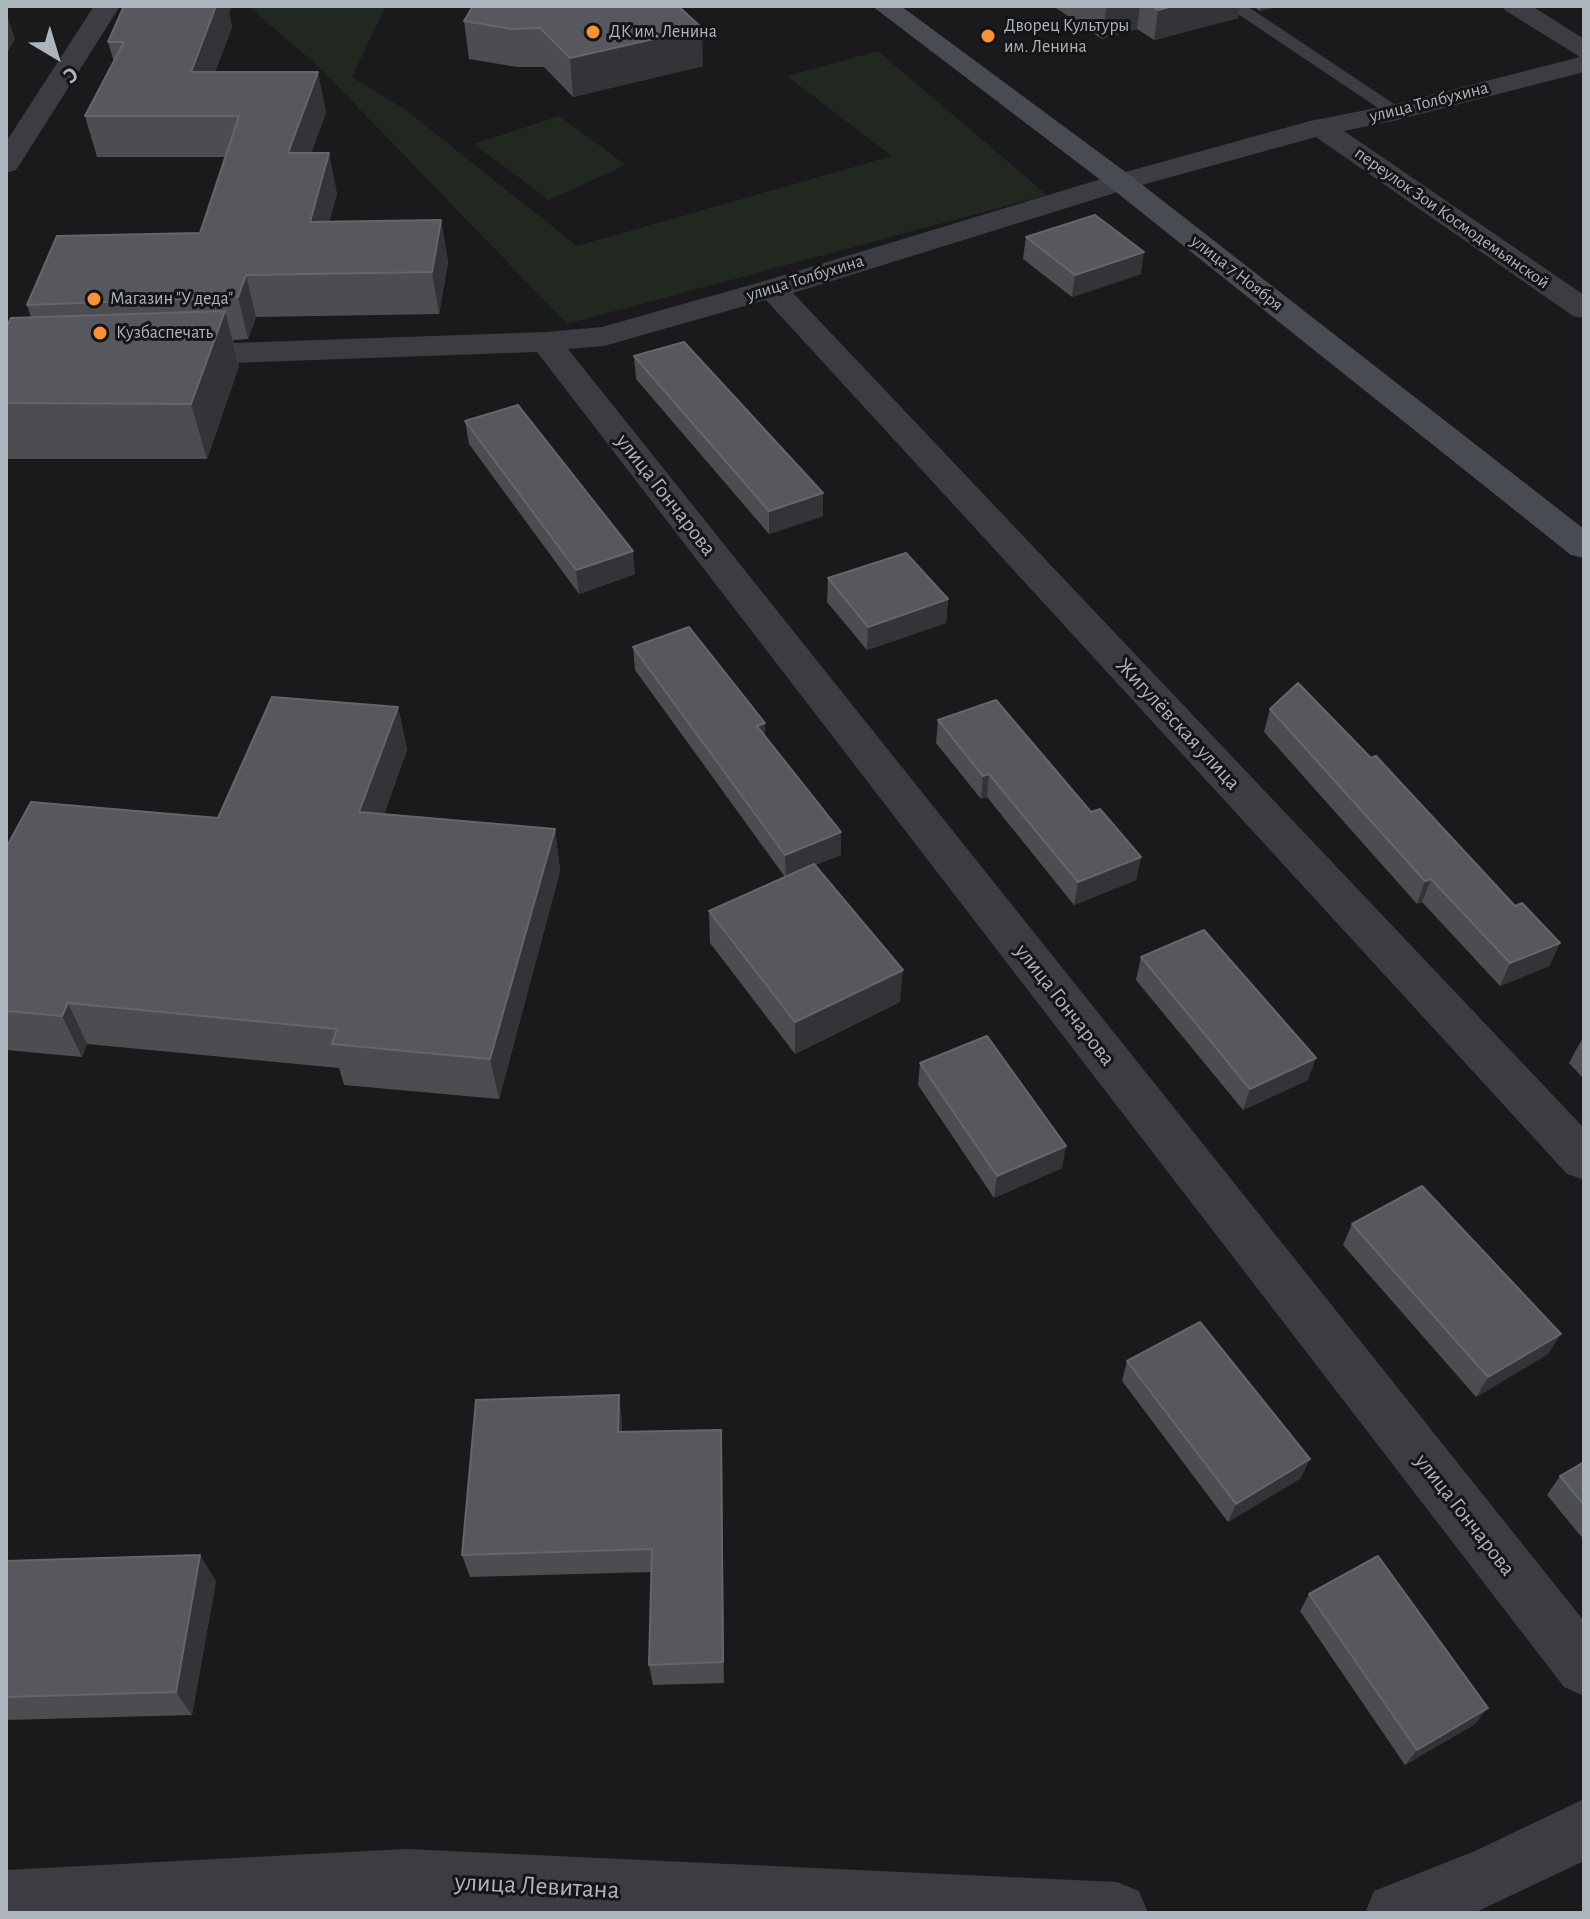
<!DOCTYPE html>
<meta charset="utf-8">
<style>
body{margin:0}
#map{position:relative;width:1590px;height:1919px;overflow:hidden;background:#1a1a1c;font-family:"Alegreya Sans",sans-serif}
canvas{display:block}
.frame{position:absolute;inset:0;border:8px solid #acb4bc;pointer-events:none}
.north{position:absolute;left:16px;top:16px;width:80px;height:80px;-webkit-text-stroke:6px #151517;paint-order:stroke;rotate:142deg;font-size:22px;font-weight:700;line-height:32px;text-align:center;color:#acb4bc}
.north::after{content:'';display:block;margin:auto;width:28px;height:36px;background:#acb4bc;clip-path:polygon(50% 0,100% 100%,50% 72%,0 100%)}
</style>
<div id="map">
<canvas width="1590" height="1919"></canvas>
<div class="frame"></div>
<div class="north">С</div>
</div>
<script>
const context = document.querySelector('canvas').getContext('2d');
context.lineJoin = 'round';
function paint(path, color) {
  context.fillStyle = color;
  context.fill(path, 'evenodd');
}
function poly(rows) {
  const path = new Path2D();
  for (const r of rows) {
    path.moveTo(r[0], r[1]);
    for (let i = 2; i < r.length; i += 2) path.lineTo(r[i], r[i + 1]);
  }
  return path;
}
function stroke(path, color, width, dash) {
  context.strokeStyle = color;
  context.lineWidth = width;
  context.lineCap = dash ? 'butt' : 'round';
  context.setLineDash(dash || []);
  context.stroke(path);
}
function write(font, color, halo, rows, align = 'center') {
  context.font = font + ' "Alegreya Sans",sans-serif';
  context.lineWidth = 6;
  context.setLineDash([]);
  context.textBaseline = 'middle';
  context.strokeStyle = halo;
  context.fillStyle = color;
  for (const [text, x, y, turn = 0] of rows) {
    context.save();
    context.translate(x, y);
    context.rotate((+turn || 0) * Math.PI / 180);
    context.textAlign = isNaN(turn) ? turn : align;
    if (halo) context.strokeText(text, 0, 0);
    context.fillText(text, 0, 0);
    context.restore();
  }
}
const green = poly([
 [248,6,386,6,352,77,407,111,577,246,892,156,787,76,878,51,1047,195,567,324,318,66],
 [559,116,626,165,549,200,474,144]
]);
const lane = poly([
 [1226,6,1247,6,1406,112,1397,118,1390,116,1226,6]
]);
const street = poly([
 [94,6,120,6,20,164,16,170,6,173,6,142,94,6],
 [1502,6,1532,6,1584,39,1584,72,1397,120,1344,131,1584,295,1584,318,1573,316,1316,137,1131,188,793,293,1584,1128,1584,1180,1567,1174,766,300,604,346,568,349,1584,1621,1584,1696,1564,1687,537,352,176,365,165,362,160,355,165,348,176,345,546,332,602,327,761,282,1111,176,1310,121,1396,104,1580,57,1506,11,1502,6],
 [1584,1799,1584,1861,1474,1913,1365,1913,1374,1891,1475,1851,1584,1799],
 [406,1849,1117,1882,1139,1891,1148,1913,6,1913,6,1870,406,1849]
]);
const secondary = poly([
 [872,6,901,6,1131,176,1584,529,1584,558,1571,555,1111,188,872,6]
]);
const wall = poly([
 [124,6,232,6,229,13,232,27,215,72,326,112,311,153,337,193,329,222,441,220,448,262,439,314,256,317,248,339,233,340,239,366,207,459,6,459,6,328,31,317,27,305,200,233,226,157,97,157,85,116,114,62,108,42],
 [473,6,703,66,573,97,544,67,517,67,469,59,464,21],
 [1053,6,1240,6,1238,18,1154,40,1137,29,1102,39],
 [1252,6,1279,6,1260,11],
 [1026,237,1141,274,1072,297,1023,259],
 [634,356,823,493,823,516,769,534,636,379],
 [465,421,635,574,579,594,469,444],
 [828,578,948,599,946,623,867,650,827,602],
 [633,647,765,736,841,832,841,855,815,865,900,1002,795,1054,710,943,709,911,785,877,635,670],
 [398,707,407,750,384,814,555,829,560,871,499,1099,344,1085,339,1068,87,1044,82,1057,6,1050,6,848,218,818],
 [1270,709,1560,943,1549,966,1500,986,1422,902,1417,904,1264,732],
 [938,720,1091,812,1141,857,1136,880,1074,905,987,797,981,799,936,743],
 [1141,957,1308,1080,1243,1110,1136,980],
 [1584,1039,1584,1079,1569,1063,1581,1041],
 [920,1063,1062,1168,994,1198,918,1085],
 [1352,1224,1548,1354,1476,1397,1343,1245],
 [1127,1361,1301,1478,1228,1522,1122,1381],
 [622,1420,622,1432,721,1430,722,1454,724,1683,653,1685,649,1665,651,1572,470,1577,462,1555],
 [1584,1462,1584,1540,1547,1495,1560,1476],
 [6,1561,216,1581,192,1715,6,1720],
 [1309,1594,1475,1724,1405,1765,1300,1611]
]);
const shadedWall = poly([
 [216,6,232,6,229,13,232,27,200,112,191,72],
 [1115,6,1140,6,1137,29,1102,39,1106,9],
 [1173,6,1240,6,1238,18,1154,40,1158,10],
 [1261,6,1279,6,1260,11],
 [6,12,15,39,6,55],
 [702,28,703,66,573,97,570,58],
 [318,72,326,112,297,194,288,153],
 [329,153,337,193,319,264,310,222],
 [441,220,448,262,439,314,432,272],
 [1144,252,1141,274,1072,297,1075,275],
 [246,275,256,317,248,339,238,297],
 [225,311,239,366,207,459,191,404],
 [823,493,823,516,769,534,769,511],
 [633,551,635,574,579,594,576,570],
 [948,599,946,623,867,650,868,627],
 [398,707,407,750,369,854,359,812],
 [765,723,765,746,757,726],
 [989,774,987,797,981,799,983,776],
 [555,829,560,871,499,1099,490,1059],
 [841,832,841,855,786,877,785,855],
 [1141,857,1136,880,1074,905,1078,882],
 [1431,879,1422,902,1417,904,1425,881],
 [1560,943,1549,966,1500,986,1510,963],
 [903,970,900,1002,795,1054,795,1022],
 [68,1003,87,1044,82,1057,62,1016],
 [1316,1058,1308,1080,1243,1110,1250,1089],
 [1066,1146,1062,1168,994,1198,997,1176],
 [1561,1334,1548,1354,1476,1397,1488,1377],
 [619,1395,622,1420,621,1456,618,1432],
 [721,1430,722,1454,724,1683,723,1662],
 [1310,1459,1301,1478,1228,1522,1236,1504],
 [200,1555,216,1581,192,1715,176,1692],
 [1488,1708,1475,1724,1405,1765,1417,1750]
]);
const building = poly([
 [124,6,216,6,191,72,318,72,288,153,329,153,310,222,441,220,432,272,246,275,238,297,27,305,57,236,200,233,239,116,85,116,124,42,108,42,124,6],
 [473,6,678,6,702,28,570,58,540,28,512,29,464,21,473,6],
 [1152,6,1173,6,1158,10,1152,6],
 [1095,215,1144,252,1075,275,1026,237,1095,215],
 [225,311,191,404,6,403,6,328,11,318,225,311],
 [684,342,823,493,769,511,634,356,684,342],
 [518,405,633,551,576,570,465,421,518,405],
 [906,553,948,599,868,627,828,578,906,553],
 [689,627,765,723,757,726,841,832,785,855,633,647,689,627],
 [1298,683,1371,758,1376,756,1515,906,1522,903,1560,943,1510,963,1431,879,1425,881,1270,709,1298,683],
 [272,697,398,707,359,812,555,829,490,1059,332,1044,337,1029,68,1003,62,1016,6,1011,6,848,31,802,218,818,272,697],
 [996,700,1091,812,1100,809,1141,857,1078,882,989,774,983,776,938,720,996,700],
 [814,864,903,970,795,1022,709,911,814,864],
 [1204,930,1316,1058,1250,1089,1141,957,1204,930],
 [987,1036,1066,1146,997,1176,920,1063,987,1036],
 [1422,1186,1561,1334,1488,1377,1352,1224,1422,1186],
 [1200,1322,1310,1459,1236,1504,1127,1361,1200,1322],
 [619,1395,618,1432,721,1430,723,1662,649,1665,652,1549,462,1555,476,1400,619,1395],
 [1584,1462,1584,1505,1560,1476,1584,1462],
 [200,1555,176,1692,6,1697,6,1561,200,1555],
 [1378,1556,1488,1708,1417,1750,1309,1594,1378,1556]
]);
const markers = [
 [593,32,8,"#fa9234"],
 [988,36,8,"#fa9234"],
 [94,299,8,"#fa9234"],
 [100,333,8,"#fa9234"]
];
const farPoinames = [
 ["Дворец Культуры",1004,26],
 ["им. Ленина",1004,47],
 ["ДК им. Ленина",609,32],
 ["Магазин \"У деда\"",110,299],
 ["Кузбаспечать",116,333]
];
const farStreetnames = [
 ["улица Толбухина",1429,102,-14],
 ["переулок Зои Космодемьянской",1452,218,35],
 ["улица 7 Ноября",1237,273,38],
 ["улица Толбухина",805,278,-17]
];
const streetNames = [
 ["улица Гончарова",666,495,52],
 ["Жигулёвская улица",1178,724,47],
 ["улица Гончарова",1065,1005,52],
 ["улица Гончарова",1465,1515,52]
];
const nearStreetnames = [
 ["улица Левитана",537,1886,3]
];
paint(green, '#20281f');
paint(lane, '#3b3d42');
paint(street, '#3b3d42');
paint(secondary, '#484c52');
paint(wall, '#4b4d51');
paint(shadedWall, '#333437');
paint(building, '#56585d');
stroke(building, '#63666c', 2);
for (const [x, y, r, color] of markers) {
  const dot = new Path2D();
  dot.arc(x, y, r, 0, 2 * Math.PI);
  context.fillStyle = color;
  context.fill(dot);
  stroke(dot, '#151517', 3);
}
write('18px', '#acb4bc', '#151517', farPoinames, 'left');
write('18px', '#acb4bc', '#151517', farStreetnames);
write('22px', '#acb4bc', '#151517', streetNames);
write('26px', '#acb4bc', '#151517', nearStreetnames);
</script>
